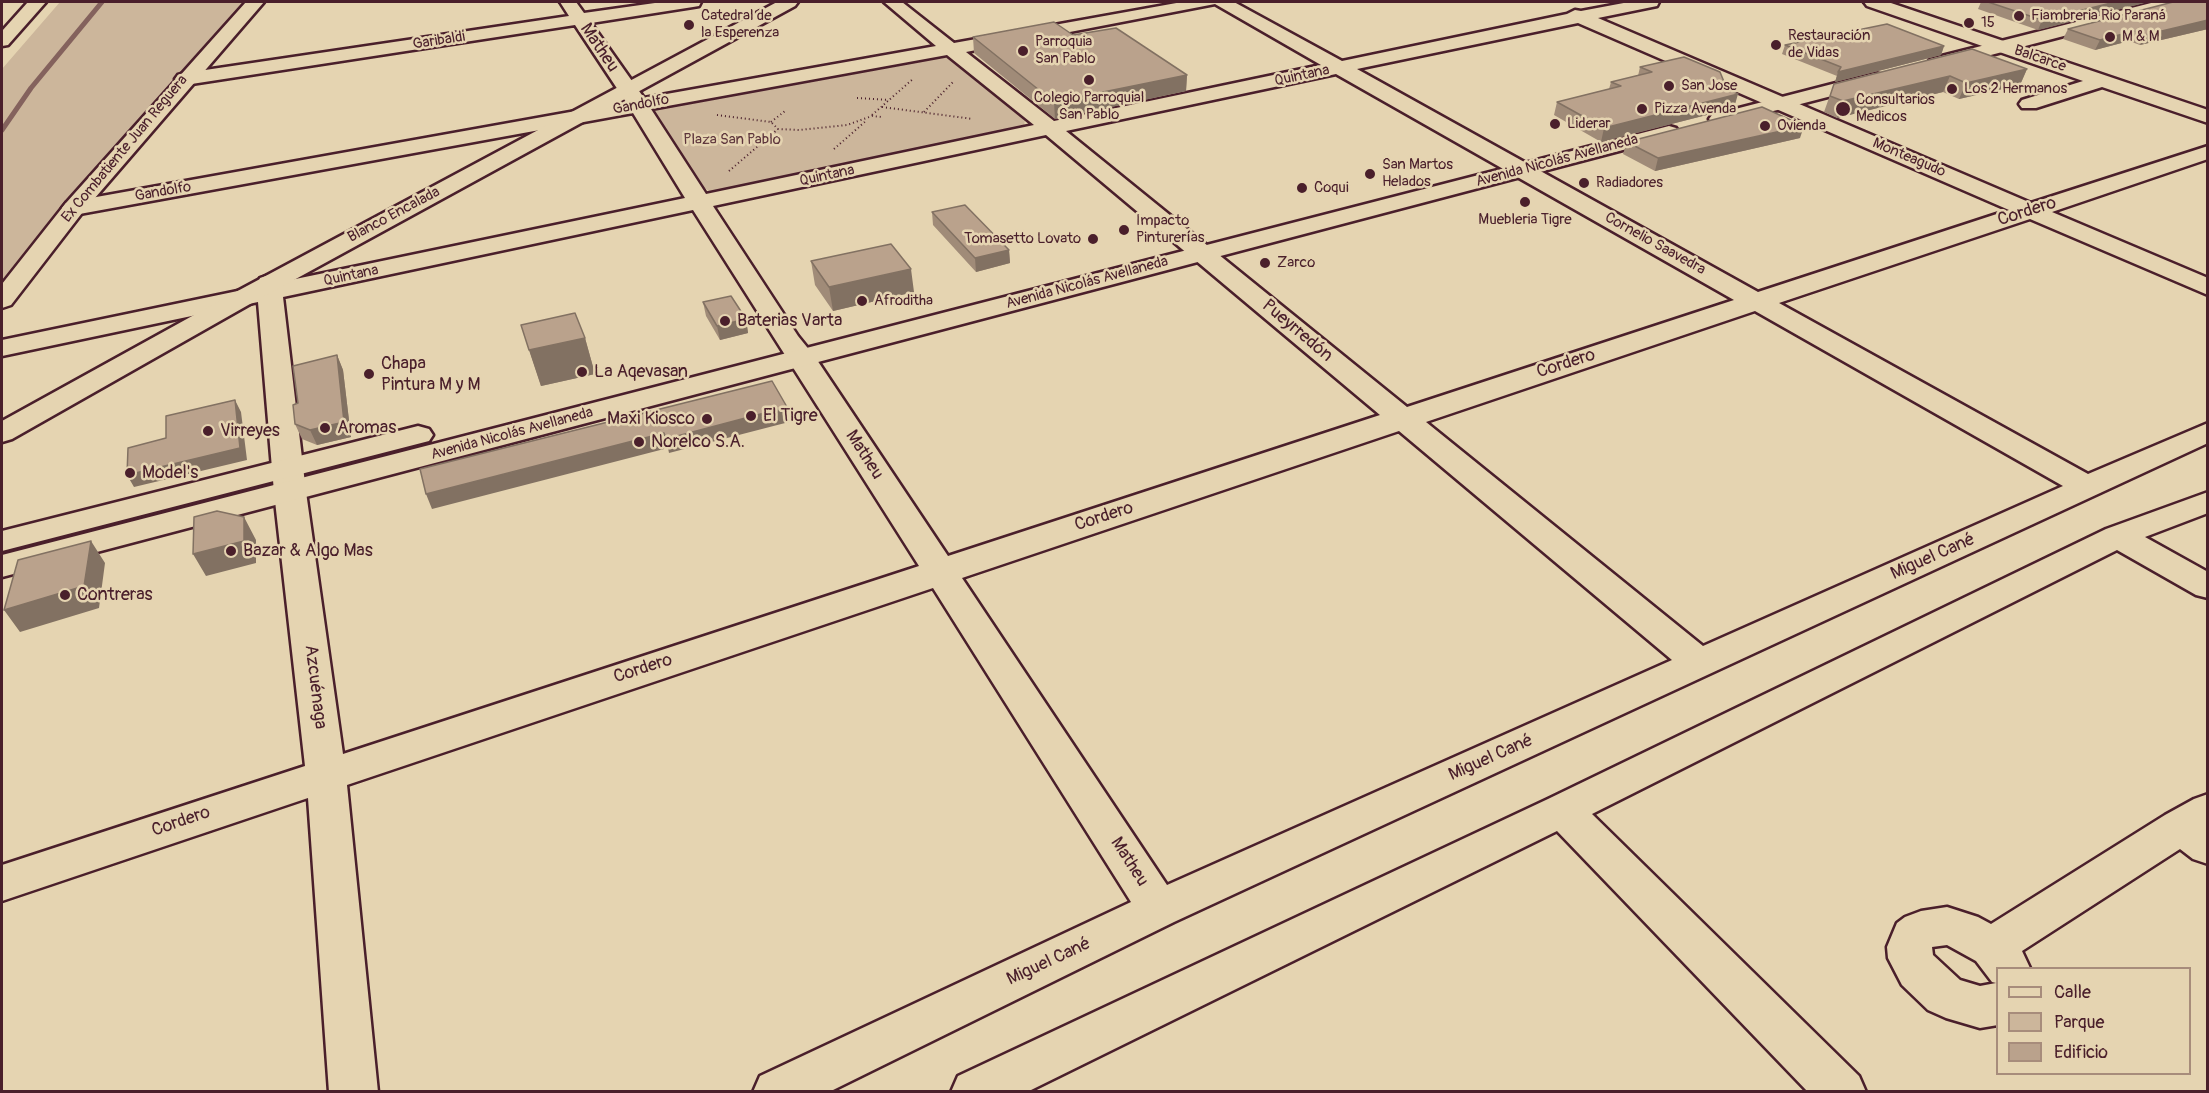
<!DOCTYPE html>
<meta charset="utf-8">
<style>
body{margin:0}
#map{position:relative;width:2209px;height:1093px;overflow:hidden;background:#e5d4b1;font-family:Pangolin,sans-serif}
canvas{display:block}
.frame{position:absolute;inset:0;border:3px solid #4a1f2b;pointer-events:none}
.legend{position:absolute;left:1996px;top:967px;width:195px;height:108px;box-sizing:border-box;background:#e5d4b1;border:2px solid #a78c7b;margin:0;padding:8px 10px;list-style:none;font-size:18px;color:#4a1f2b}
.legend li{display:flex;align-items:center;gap:12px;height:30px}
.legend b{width:30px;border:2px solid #a78c7b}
</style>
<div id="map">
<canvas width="2209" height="1093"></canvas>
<div class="frame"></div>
<ul class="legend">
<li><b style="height:8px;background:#e5d4b1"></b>Calle</li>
<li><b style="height:16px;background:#ccb69b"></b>Parque</li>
<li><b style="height:16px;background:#baa28c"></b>Edificio</li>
</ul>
</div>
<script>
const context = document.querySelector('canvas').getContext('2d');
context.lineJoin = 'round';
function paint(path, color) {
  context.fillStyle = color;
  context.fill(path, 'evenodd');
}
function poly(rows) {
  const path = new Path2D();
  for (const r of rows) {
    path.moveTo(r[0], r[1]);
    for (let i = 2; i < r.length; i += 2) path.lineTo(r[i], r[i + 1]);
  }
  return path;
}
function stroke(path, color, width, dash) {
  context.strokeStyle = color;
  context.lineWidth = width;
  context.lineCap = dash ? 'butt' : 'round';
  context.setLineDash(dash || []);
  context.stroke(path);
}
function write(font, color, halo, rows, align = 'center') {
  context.font = font + ' Pangolin,sans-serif';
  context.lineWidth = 5;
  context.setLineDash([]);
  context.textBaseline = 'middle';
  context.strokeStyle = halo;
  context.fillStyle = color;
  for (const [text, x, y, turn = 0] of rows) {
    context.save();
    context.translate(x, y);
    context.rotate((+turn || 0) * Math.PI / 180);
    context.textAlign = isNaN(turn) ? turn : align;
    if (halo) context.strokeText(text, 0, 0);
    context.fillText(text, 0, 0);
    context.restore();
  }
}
const green = poly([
 [60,2,248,2,76,195,2,288,2,69],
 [940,56,948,58,1025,120,1024,126,1016,131,723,191,709,191,703,187,650,110,653,107]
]);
const stream = poly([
 [2,130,31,88,102,2]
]);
const path = poly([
 [857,98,889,100],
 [882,107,973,119],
 [924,112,954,81],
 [717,115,771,122,778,129,799,130,847,125,872,116,882,117],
 [872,115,914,78],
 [771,122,785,111],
 [752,139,764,141],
 [834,149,867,120],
 [729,171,778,129]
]);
const street = poly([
 [560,2,576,2,584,13,662,2,701,2,699,6,693,7,591,23,644,98,936,46,884,2,902,2,954,43,1182,2,1234,2,1342,61,1567,14,1575,10,1581,11,1629,2,1659,2,1657,6,1598,18,2031,203,2208,146,2208,159,2052,212,2208,278,2208,295,2030,219,1779,303,2088,474,2208,423,2208,443,1174,922,829,1092,753,1092,760,1076,1131,902,933,588,347,785,378,1092,329,1092,308,798,2,901,2,865,305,766,274,492,258,302,2,356,2,340,257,287,260,278,269,275,278,278,281,282,685,198,633,113,74,215,66,213,62,208,66,203,74,201,626,102,575,25,185,85,178,83,175,79,178,75,185,73,569,16,560,2],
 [1215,4,1321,65,1054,121,966,52,1215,4],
 [1578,23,2009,210,1758,292,1357,69,1578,23],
 [947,55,1034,125,706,194,651,109,947,55],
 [1336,74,1734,300,1407,407,1066,131,1336,74],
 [1046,135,1380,415,948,556,815,357,798,336,713,206,1046,135],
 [693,210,919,566,343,754,306,492,283,297,693,210],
 [1755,311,2063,486,1703,646,1426,422,1755,311],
 [1399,431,1672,660,1167,885,962,578,1399,431],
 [1864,2,1888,2,2208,110,2208,123,2102,87,2036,108,2022,108,2019,104,2022,100,2083,81,1867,6,1864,2],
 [2208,492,2208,513,2145,537,2208,572,2208,598,2196,595,2117,550,1592,814,1859,1076,1866,1092,1808,1092,1557,831,1027,1092,951,1092,958,1076,1548,799,2106,529,2208,492],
 [2208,794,2208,864,2193,859,2180,849,2022,951,2030,968,1998,968,1998,1025,1980,1028,1946,1018,1928,1010,1902,985,1888,958,1887,947,1897,923,1905,917,1921,911,1947,907,1978,917,1991,924,2165,815,2194,799,2208,794],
 [1947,945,1976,961,1992,982,1996,983,1980,986,1960,980,1933,955,1932,947,1947,945]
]);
const secondary = poly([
 [246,2,264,2,82,213,11,305,2,308,2,284,66,203,246,2],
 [777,2,798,2,795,6,250,304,12,439,2,442,2,421,232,294,777,2],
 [2155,2,2182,2,2179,6,1937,69,1930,67,1928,63,1930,59,2155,2],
 [1875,73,1882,75,1885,79,1882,83,1719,125,1712,123,1709,119,1712,115,1875,73],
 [1669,126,1676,128,1679,132,1676,136,2,577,2,555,1669,126],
 [418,426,429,429,433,435,429,441,2,551,2,531,418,426]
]);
const highway = poly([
 [28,2,46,2,8,45,2,46,2,31,28,2]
]);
const wall = poly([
 [1981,2,2148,2,2038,30,1978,9],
 [2208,2,2208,29,2140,45,2129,41,2095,50,2063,39,2068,29],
 [1073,35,1187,75,1186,91,1055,119,974,53,973,37],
 [1785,45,1944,46,1941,55,1835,82,1837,76,1782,54],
 [1640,67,1734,108,1601,142,1554,115,1557,102,1609,89,1611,82,1638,76],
 [2027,69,2020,85,1959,99,1943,92,1837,118,1824,112,1834,84],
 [1800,138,1655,171,1623,154,1627,142],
 [932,212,1009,250,1010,263,976,272,933,225],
 [811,261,914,292,833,311,815,285],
 [703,302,746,319,748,333,720,340,706,316],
 [521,325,585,338,595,374,541,386],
 [337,355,343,370,351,437,317,445,302,439,295,424,298,403]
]);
const shadedWall = poly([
 [2115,2,2148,2,2038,30,2042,20],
 [2208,16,2208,29,2140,45,2145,35],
 [2134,31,2129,41,2095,50,2100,40],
 [1944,46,1941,55,1835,82,1838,72],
 [2027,69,2020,85,1959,99,1966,83],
 [1187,75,1186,91,1055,119,1054,102],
 [1950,76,1943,92,1837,118,1843,101],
 [1738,94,1734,108,1601,142,1604,128],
 [1804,126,1800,138,1655,171,1658,158],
 [1009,250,1010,263,976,272,975,258],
 [911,269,914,292,833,311,829,287],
 [746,319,748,333,720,340,717,326],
 [585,338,595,374,541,386,529,350],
 [337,355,343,370,351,437,317,445,310,430],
 [235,400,241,412,247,460,134,487,127,475],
 [787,407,789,422,669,453,668,448,432,509,426,494,664,433],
 [244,517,256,540,256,563,206,576,193,554],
 [91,541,105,563,99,608,20,632,4,610]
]);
const building = poly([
 [1988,2,2115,2,2042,20,1988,2],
 [2173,2,2208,2,2208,20,2145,35,2134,31,2100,40,2068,29,2173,2],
 [1054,22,1073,35,1116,28,1187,75,1054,102,973,37,1054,22],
 [1887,24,1944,46,1838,72,1841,67,1785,45,1887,24],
 [1972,49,2027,69,1966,83,1950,76,1843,101,1830,96,1834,84,1972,49],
 [1684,57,1720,72,1727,89,1738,94,1604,128,1557,102,1621,86,1611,82,1652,72,1640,67,1684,57],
 [1762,107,1804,126,1658,158,1627,142,1762,107],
 [965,205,1009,250,975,258,932,212,965,205],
 [891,244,911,269,829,287,811,261,891,244],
 [731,296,746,319,717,326,703,302,731,296],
 [575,313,585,338,529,350,521,325,575,313],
 [337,355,344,422,310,430,295,424,293,405,298,403,293,366,337,355],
 [772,381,787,407,666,439,664,433,426,494,420,469,772,381],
 [235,400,240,448,127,475,128,448,166,438,166,416,235,400],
 [217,511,244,517,244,541,193,554,194,517,217,511],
 [91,541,84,586,4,610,18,560,91,541]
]);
const markers = [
 [2019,16,6,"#4a1f2b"],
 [1969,23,6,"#4a1f2b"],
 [689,25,6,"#4a1f2b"],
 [2110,37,6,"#4a1f2b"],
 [1776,45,6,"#4a1f2b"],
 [1023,51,6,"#4a1f2b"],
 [1089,80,6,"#4a1f2b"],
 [1669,86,6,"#4a1f2b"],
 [1952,89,6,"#4a1f2b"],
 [1642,109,6,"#4a1f2b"],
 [1843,109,8,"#4a1f2b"],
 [1555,124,6,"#4a1f2b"],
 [1765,126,6,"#4a1f2b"],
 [1370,174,6,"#4a1f2b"],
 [1584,183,6,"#4a1f2b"],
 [1302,188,6,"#4a1f2b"],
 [1525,202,6,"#4a1f2b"],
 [1124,230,6,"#4a1f2b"],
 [1093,239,6,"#4a1f2b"],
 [1265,263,6,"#4a1f2b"],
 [862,301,6,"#4a1f2b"],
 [725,321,6,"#4a1f2b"],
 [582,372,6,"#4a1f2b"],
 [369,374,6,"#4a1f2b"],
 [751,416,6,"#4a1f2b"],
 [707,419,6,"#4a1f2b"],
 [325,428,6,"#4a1f2b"],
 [208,431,6,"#4a1f2b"],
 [639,442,6,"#4a1f2b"],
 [130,473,6,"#4a1f2b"],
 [231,551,6,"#4a1f2b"],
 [65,595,6,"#4a1f2b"]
];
const farPoinames = [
 ["Catedral de",701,16],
 ["la Esperenza",701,33],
 ["Fiambreria Rio Paraná",2031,16],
 ["15",1981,23],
 ["Restauración",1788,36],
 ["de Vidas",1788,53],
 ["M & M",2122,37],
 ["Parroquia",1035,42],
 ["San Pablo",1035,59],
 ["San Jose",1681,86],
 ["Los 2 Hermanos",1964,89],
 ["Colegio Parroquial",1089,98,"center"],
 ["San Pablo",1089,115,"center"],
 ["Consultarios",1856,100],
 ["Medicos",1856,117],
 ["Pizza Avenda",1654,109],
 ["Liderar",1567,124],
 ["Ovienda",1777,126],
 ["San Martos",1382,165],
 ["Helados",1382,182],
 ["Radiadores",1596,183],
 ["Coqui",1314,188],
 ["Muebleria Tigre",1525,220,"center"],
 ["Impacto",1136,221],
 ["Pinturerías",1136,238],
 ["Tomasetto Lovato",1081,239,"right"],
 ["Zarco",1277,263],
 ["Afroditha",874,301]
];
const farStreetnames = [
 ["Garibaldi",439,41,-9],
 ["Balcarce",2040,59,19],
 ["Quintana",1302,76,-12],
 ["Gandolfo",641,105,-11],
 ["Ex Combatiente Juan Reguera",125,149,-50],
 ["Monteagudo",1909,158,23],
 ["Avenida Nicolás Avellaneda",1557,161,-15],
 ["Quintana",827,176,-12],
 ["Gandolfo",163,192,-10],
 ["Blanco Encalada",394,215,-28],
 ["Cornelio Saavedra",1655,244,29],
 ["Quintana",351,276,-12],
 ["Avenida Nicolás Avellaneda",1087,283,-15],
 ["Avenida Nicolás Avellaneda",512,434,-15]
];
const farParknames = [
 ["Plaza San Pablo",732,140]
];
const streetNames = [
 ["Matheu",599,48,56],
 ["Cordero",2027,212,-18],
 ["Pueyrredón",1297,331,40],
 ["Cordero",1566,364,-18],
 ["Matheu",864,455,57],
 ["Cordero",1104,517,-18],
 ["Miguel Cané",1933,557,-24],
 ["Cordero",643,669,-18],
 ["Azcuénaga",315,687,83],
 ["Miguel Cané",1491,758,-24],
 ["Cordero",181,822,-19],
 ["Matheu",1129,862,57],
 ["Miguel Cané",1049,962,-25]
];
const poiNames = [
 ["Baterias Varta",737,321],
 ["Chapa",381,364],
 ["Pintura M y M",381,385],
 ["La Aqevasan",594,372],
 ["El Tigre",763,416],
 ["Maxi Kiosco",695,419,"right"],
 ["Aromas",337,428],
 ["Virreyes",220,431],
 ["Norelco S.A.",651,442],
 ["Model's",142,473],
 ["Bazar & Algo Mas",243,551],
 ["Contreras",77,595]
];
paint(green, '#ccb69b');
stroke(stream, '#84625d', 5);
stroke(street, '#4a1f2b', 5);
stroke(secondary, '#4a1f2b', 5);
stroke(highway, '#4a1f2b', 5);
stroke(path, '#4a1f2b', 2, [1, 3]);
paint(street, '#e5d4b1');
paint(secondary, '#e5d4b1');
paint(highway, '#e5d4b1');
paint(wall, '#a08b78');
paint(shadedWall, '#827162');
paint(building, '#baa28c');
stroke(building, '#827162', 1.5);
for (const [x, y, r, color] of markers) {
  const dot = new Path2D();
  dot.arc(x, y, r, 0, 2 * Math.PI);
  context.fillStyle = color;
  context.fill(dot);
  stroke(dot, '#e5d4b1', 2);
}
write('15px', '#4a1f2b', '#e5d4b1', farPoinames, 'left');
write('15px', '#4a1f2b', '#e5d4b1', farStreetnames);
write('15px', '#5e363c', '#e5d4b1', farParknames);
write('18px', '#4a1f2b', '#e5d4b1', streetNames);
write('18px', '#4a1f2b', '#e5d4b1', poiNames, 'left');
</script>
